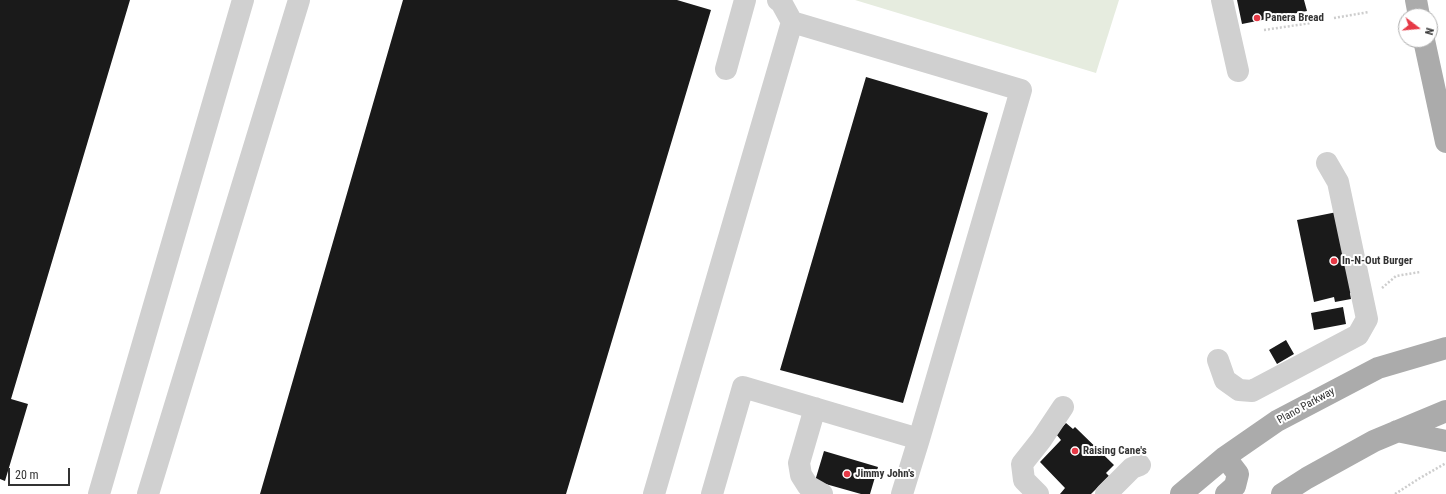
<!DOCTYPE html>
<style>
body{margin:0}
#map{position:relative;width:1446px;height:494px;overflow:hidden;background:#fff;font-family:"Roboto Condensed",sans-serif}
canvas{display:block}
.north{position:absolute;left:1398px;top:8px;width:40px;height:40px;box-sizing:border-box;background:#fff;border:1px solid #adadad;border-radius:50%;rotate:106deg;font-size:11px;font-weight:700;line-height:16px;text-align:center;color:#333}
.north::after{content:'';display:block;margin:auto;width:14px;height:18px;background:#e63946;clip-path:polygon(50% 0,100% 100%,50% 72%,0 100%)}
.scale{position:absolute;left:8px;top:468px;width:62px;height:18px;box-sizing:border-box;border:2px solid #333;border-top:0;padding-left:5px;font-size:12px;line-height:14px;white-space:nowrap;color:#333;-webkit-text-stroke:3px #fff;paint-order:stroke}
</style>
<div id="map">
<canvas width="1446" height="494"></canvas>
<div class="north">N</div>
<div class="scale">20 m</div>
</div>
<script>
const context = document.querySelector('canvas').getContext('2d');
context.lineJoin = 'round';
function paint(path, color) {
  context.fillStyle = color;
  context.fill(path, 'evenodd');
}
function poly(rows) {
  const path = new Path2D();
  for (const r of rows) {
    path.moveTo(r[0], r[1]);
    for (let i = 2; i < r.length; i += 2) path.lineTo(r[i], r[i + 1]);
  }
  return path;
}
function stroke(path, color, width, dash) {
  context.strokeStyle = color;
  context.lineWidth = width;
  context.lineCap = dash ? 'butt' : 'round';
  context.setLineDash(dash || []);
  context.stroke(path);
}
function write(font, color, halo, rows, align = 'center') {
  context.font = font + ' "Roboto Condensed",sans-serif';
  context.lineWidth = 4;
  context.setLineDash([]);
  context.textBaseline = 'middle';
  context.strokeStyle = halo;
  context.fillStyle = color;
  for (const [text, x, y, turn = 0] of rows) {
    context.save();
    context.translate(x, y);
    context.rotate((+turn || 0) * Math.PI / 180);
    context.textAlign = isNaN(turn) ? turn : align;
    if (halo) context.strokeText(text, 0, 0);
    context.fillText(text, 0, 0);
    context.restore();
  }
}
const green = poly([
 [855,0,1119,0,1096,73]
]);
const building = poly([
 [0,0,130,0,11,399,28,404,5,481,0,479],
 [403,0,677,0,711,10,566,494,260,494],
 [1237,0,1304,0,1307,11,1242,24],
 [866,77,988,113,903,403,780,370],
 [1337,212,1368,289,1350,293,1351,299,1335,302,1334,297,1314,302,1297,220],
 [1343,307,1346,324,1314,330,1311,313],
 [1286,340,1294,354,1277,364,1269,350],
 [1066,423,1073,429,1075,427,1114,465,1106,473,1109,476,1091,494,1060,494,1065,488,1040,462,1061,440,1056,434],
 [824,451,878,467,870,494,861,494,815,481]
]);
const path = poly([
 [1334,18,1369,12],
 [1264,30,1311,23],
 [1382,288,1396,276,1420,272],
 [1395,494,1420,478,1446,463]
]);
const minor = poly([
 [778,0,781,2,792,22],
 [1222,0,1238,71],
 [726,69,745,0],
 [1218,360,1225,380,1239,390,1252,391,1358,335,1367,319,1338,182,1327,163],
 [815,408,799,463,801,475,808,486,822,494],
 [99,494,243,0],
 [148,494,299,0],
 [654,494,792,22,1021,90,919,439],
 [712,494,743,387,919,439,902,494],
 [1038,494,1024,480,1022,464,1041,440,1063,407],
 [1106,494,1132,468,1140,465]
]);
const major = poly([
 [1416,0,1419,16],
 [1424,40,1446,142],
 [1397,431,1446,441],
 [1225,457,1238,474,1235,486,1226,494],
 [1181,494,1225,457,1277,421,1378,368,1446,348],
 [1282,494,1307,478,1374,441,1446,411]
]);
const markers = [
 [1257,18,4,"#e63946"],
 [1334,261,4,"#e63946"],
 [1075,451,4,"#e63946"],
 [847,474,4,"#e63946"]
];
const poiNames = [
 ["Panera Bread",1265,18],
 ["In-N-Out Burger",1342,261],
 ["Raising Cane's",1083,451],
 ["Jimmy John's",855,474]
];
const streetNames = [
 ["Plano Parkway",1306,406,-29]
];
paint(green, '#e6ecdf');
paint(building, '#1a1a1a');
stroke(path, '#cdcdcd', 2.5, [2, 2]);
stroke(minor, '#d0d0d0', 22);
stroke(major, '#ababab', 22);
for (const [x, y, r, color] of markers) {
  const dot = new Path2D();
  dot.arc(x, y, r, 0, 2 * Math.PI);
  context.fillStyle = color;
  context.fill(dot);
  stroke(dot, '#fff', 1.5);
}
write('bold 11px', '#333', '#fff', poiNames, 'left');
write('11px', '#333', '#fff', streetNames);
</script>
